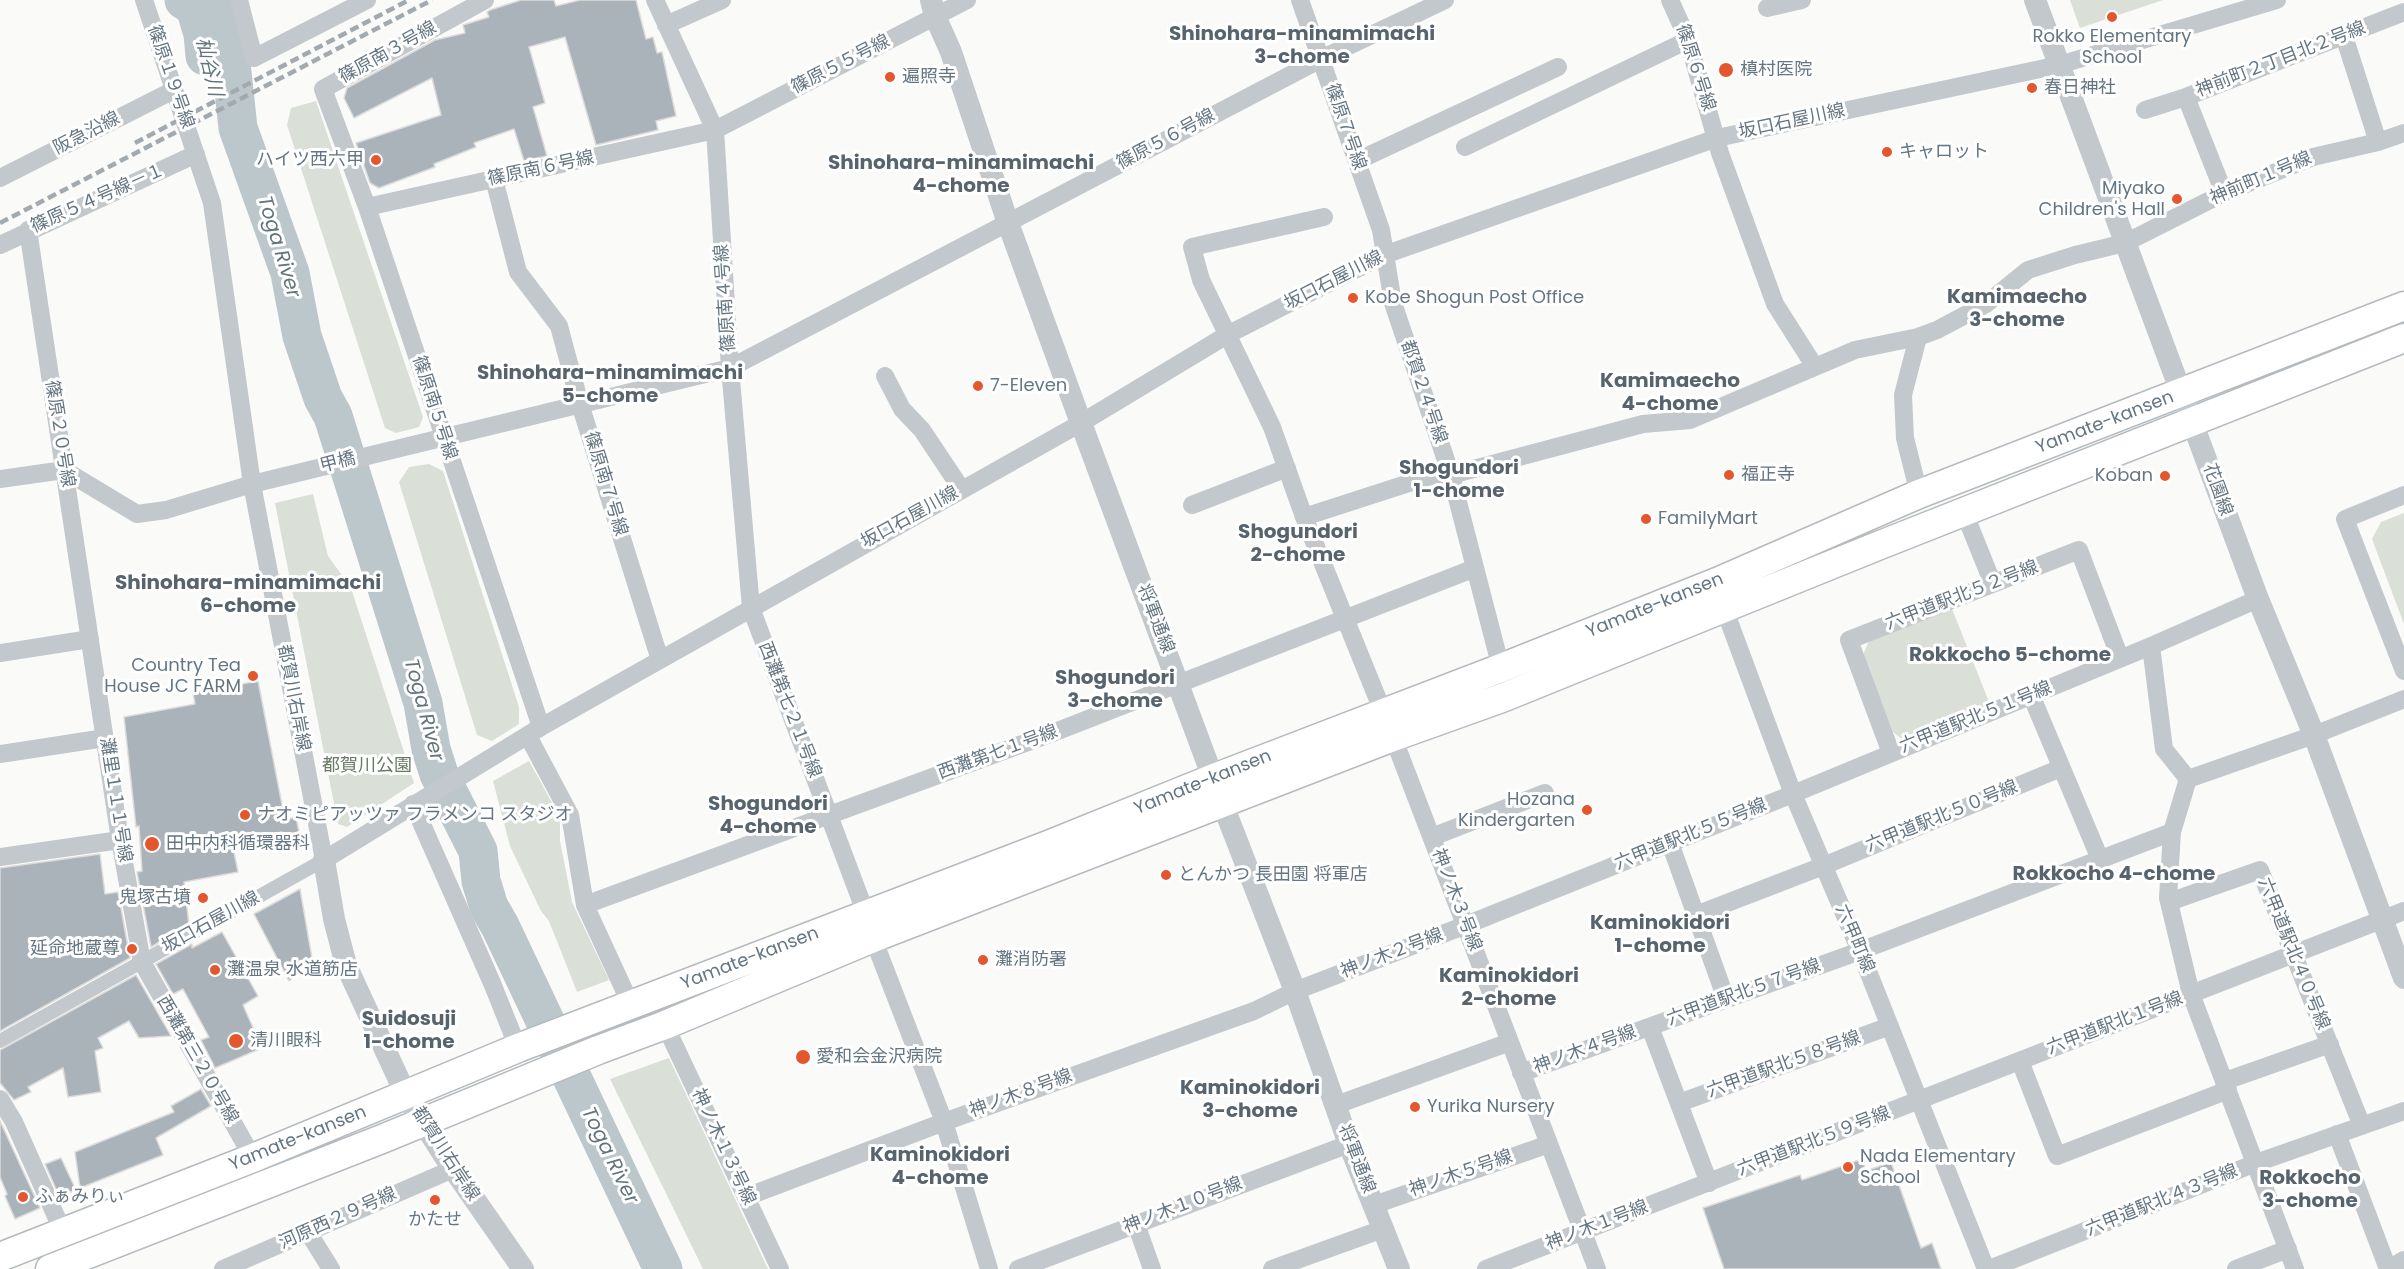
<!DOCTYPE html>
<meta charset="utf-8">
<style>
body{margin:0}
canvas{display:block;background:#fafaf8}
</style>
<canvas width="2404" height="1269"></canvas>
<script>
const context = document.querySelector('canvas').getContext('2d');
context.lineJoin = 'round';
function paint(path, color) {
  context.fillStyle = color;
  context.fill(path, 'evenodd');
}
function poly(rows) {
  const path = new Path2D();
  for (const r of rows) {
    path.moveTo(r[0], r[1]);
    for (let i = 2; i < r.length; i += 2) path.lineTo(r[i], r[i + 1]);
  }
  return path;
}
function stroke(path, color, width, dash) {
  context.strokeStyle = color;
  context.lineWidth = width;
  context.lineCap = dash ? 'butt' : 'round';
  context.setLineDash(dash || []);
  context.stroke(path);
}
function write(font, color, halo, rows, align = 'center') {
  context.font = font + ' Poppins,"Noto Sans JP",sans-serif';
  context.lineWidth = 6;
  context.setLineDash([]);
  context.textBaseline = 'middle';
  context.strokeStyle = halo;
  context.fillStyle = color;
  for (const [text, x, y, turn = 0] of rows) {
    context.save();
    context.translate(x, y);
    context.rotate((+turn || 0) * Math.PI / 180);
    context.textAlign = isNaN(turn) ? turn : align;
    if (halo) context.strokeText(text, 0, 0);
    context.fillText(text, 0, 0);
    context.restore();
  }
}
const green = poly([
 [2070,0,2163,0,2080,28],
 [316,101,423,417,419,427,396,433,385,428,287,125,291,108],
 [429,464,443,471,519,707,519,724,492,741,477,735,399,482,409,467],
 [313,494,328,556,351,588,414,783,347,827,338,824,275,503],
 [2404,513,2404,624,2372,539,2381,522],
 [1952,609,1991,707,1906,742,1893,732,1863,655,1869,641],
 [529,761,560,817,560,841,572,902,609,980,577,992,549,921,541,911,510,846,493,781],
 [669,1058,768,1269,703,1269,610,1079]
]);
const river = poly([
 [184,0,195,7,203,34,205,56],
 [218,0,232,72,238,128,290,273,302,336,323,398,333,416,423,703,431,749,439,774,478,851,481,881,489,907,500,926,663,1269]
]);
const building = poly([
 [521,0,554,0,556,6,580,0,636,0,646,39,653,37,657,53,662,52,676,116,656,121,658,130,596,145,565,37,529,47,545,103,533,107,547,156,524,161,514,129,474,143,476,147,434,164,435,167,379,188,370,183,356,143,441,115,432,78,354,118,344,98,347,88,435,40,465,33,463,25,489,17,487,12,490,10,521,0],
 [258,681,285,820,296,817,301,842,286,846,282,832,232,842,238,872,184,882,189,925,151,947,137,872,142,871,139,826,136,827,124,717,195,704,193,693,258,681],
 [100,854,105,894,118,892,130,958,0,1031,0,868,100,854],
 [300,889,313,964,289,981,254,914,300,889],
 [222,932,258,996,243,1005,262,1048,215,1068,201,1040,209,1037,183,989,173,994,156,964,192,944,192,948,222,932],
 [136,975,171,1036,139,1038,129,1021,98,1038,103,1048,95,1051,101,1092,68,1097,63,1068,28,1087,31,1092,14,1100,0,1083,0,1050,136,975],
 [201,1089,211,1106,156,1138,163,1155,80,1188,75,1152,174,1112,171,1106,201,1089],
 [0,1121,40,1208,15,1219,5,1196,7,1194,0,1177,0,1121],
 [61,1158,76,1190,59,1196,45,1164,61,1158],
 [1862,1159,1866,1171,1891,1162,1921,1248,1932,1243,1941,1269,1724,1269,1703,1208,1800,1175,1802,1180,1862,1159]
]);
const pedestrian = poly([
 [0,1041,324,860]
]);
const minor = poly([
 [144,0,212,203,252,484,324,860,541,727,1081,423,1227,335,1384,255,1717,138,2059,65,2277,0],
 [239,0,254,58,367,0],
 [485,0,323,89,367,207,541,727],
 [655,0,715,130,730,368,751,608,866,914,873,938,944,1122,989,1269],
 [1300,0,1381,230,1393,303,1451,475,1501,668],
 [1670,0,1688,40,1720,153,1775,304,1815,367],
 [1767,8,1802,0],
 [666,25,722,0],
 [2344,36,2378,142],
 [2145,110,2186,97],
 [1465,147,1688,40],
 [1357,161,1558,67],
 [0,178,174,90],
 [494,179,518,272,559,326,580,404,660,660],
 [2224,193,2186,97,2404,12],
 [367,207,715,130,967,0],
 [1324,217,1192,247,1201,280,1272,427,1304,517,1383,712],
 [28,230,120,840,142,962,253,1158],
 [0,245,196,154],
 [1918,337,1903,395,1905,438,1919,494],
 [885,376,902,409,922,430,962,490],
 [0,479,64,470,137,514,166,510,252,484,730,368,1321,59,1445,0],
 [2404,495,2345,519,2404,671],
 [1192,505,1287,468],
 [1964,512,1993,584],
 [1304,517,1437,474,1451,475,1643,424,1690,420,1855,350,1918,337,1937,330,1986,304,2028,270,2075,255,2125,243,2224,193,2313,157,2378,142,2404,133],
 [1724,608,1793,794,1860,951,1986,1269],
 [2151,646,2164,749,2188,779],
 [0,653,90,639],
 [2031,695,2100,859],
 [528,736,570,815,585,905,631,1005],
 [1393,737,1597,1269],
 [1891,753,1849,640,2079,550,2120,658],
 [0,754,105,738],
 [413,804,492,983,518,1048],
 [1432,837,1545,793],
 [1670,843,1726,999],
 [0,857,120,840],
 [2169,902,2260,870,2362,1126],
 [585,905,1055,732,1475,568],
 [1696,915,1823,866,2061,768],
 [665,1025,780,1269],
 [1650,1027,1709,1183],
 [2020,1061,2057,1156,2228,1090],
 [1521,1073,1860,951,2172,832],
 [2225,1081,2330,1044],
 [0,1099,14,1122,63,1232],
 [1679,1103,1890,1026],
 [1336,1105,1510,1042],
 [2337,1134,2388,1269],
 [746,1197,944,1122,1254,1011,1295,991,1466,925,1793,794,2151,646,2258,599],
 [1374,1205,1549,1144],
 [1136,1224,1152,1269],
 [308,1232,331,1269],
 [223,1269,453,1169],
 [1018,1269,1349,1144],
 [1272,1269,1383,1229],
 [1486,1269,2191,994,2168,898,2172,832,2188,779,2314,735,2404,699],
 [1989,1269,2256,1163,2404,1111],
 [2236,1269,2288,1249],
 [2295,1269,2191,994,2404,911]
]);
const tertiary = poly([
 [931,0,935,16,951,52,1008,223,1081,423,1223,805,1295,991,1349,1144,1399,1269],
 [2035,0,2258,599,2314,735,2404,978],
 [324,860,334,919,346,965,406,1095,443,1154,523,1269],
 [2393,1269,2404,1262]
]);
const primary = poly([
 [0,1257,253,1158,518,1048,1048,845,1214,778,1501,668,1717,582,1919,494,2404,306],
 [50,1269,382,1139,598,1050,665,1025,873,938,1393,737,1502,698,1880,545,2404,338]
]);
const rail = poly([
 [135,143,409,0],
 [0,223,432,0]
]);
const markers = [
 [2112,17,6,"#e4572e"],
 [1726,70,8,"#e4572e"],
 [890,77,6,"#e4572e"],
 [2032,88,6,"#e4572e"],
 [1887,152,6,"#e4572e"],
 [376,160,6,"#e4572e"],
 [2177,199,6,"#e4572e"],
 [1353,298,6,"#e4572e"],
 [978,386,6,"#e4572e"],
 [1729,475,6,"#e4572e"],
 [2165,476,6,"#e4572e"],
 [1646,519,6,"#e4572e"],
 [253,676,6,"#e4572e"],
 [1587,810,6,"#e4572e"],
 [245,815,6,"#e4572e"],
 [152,844,8,"#e4572e"],
 [1166,875,6,"#e4572e"],
 [203,898,6,"#e4572e"],
 [132,949,6,"#e4572e"],
 [983,960,6,"#e4572e"],
 [215,970,6,"#e4572e"],
 [236,1041,8,"#e4572e"],
 [803,1057,8,"#e4572e"],
 [1415,1107,6,"#e4572e"],
 [1848,1167,6,"#e4572e"],
 [23,1197,6,"#e4572e"],
 [435,1200,6,"#e4572e"]
];
const poiNames = [
 ["Rokko Elementary",2112,37,"center"],
 ["School",2112,58,"center"],
 ["槙村医院",1740,70],
 ["遍照寺",902,77],
 ["春日神社",2044,88],
 ["キャロット",1899,152],
 ["ハイツ西六甲",364,160,"right"],
 ["Miyako",2165,189,"right"],
 ["Children's Hall",2165,210,"right"],
 ["Kobe Shogun Post Office",1365,298],
 ["7-Eleven",990,386],
 ["福正寺",1741,475],
 ["Koban",2153,476,"right"],
 ["FamilyMart",1658,519],
 ["Country Tea",241,666,"right"],
 ["House JC FARM",241,687,"right"],
 ["Hozana",1575,800,"right"],
 ["Kindergarten",1575,821,"right"],
 ["ナオミピアッツァ フラメンコ スタジオ",257,815],
 ["田中内科循環器科",166,844],
 ["とんかつ 長田園 将軍店",1178,875],
 ["鬼塚古墳",191,898,"right"],
 ["延命地蔵尊",120,949,"right"],
 ["灘消防署",995,960],
 ["灘温泉 水道筋店",227,970],
 ["清川眼科",250,1041],
 ["愛和会金沢病院",816,1057],
 ["Yurika Nursery",1427,1107],
 ["Nada Elementary",1860,1157],
 ["School",1860,1178],
 ["ふぁみりぃ",35,1197],
 ["かたせ",435,1220,"center"]
];
const streetNames = [
 ["篠原南３号線",388,53,-29],
 ["神前町２丁目北２号線",2281,60,-21],
 ["篠原５５号線",841,65,-27],
 ["篠原６号線",1695,68,72],
 ["篠原１９号線",170,77,71],
 ["坂口石屋川線",1792,122,-12],
 ["篠原７号線",1345,127,71],
 ["阪急沿線",87,134,-27],
 ["篠原５６号線",1166,140,-28],
 ["篠原南６号線",541,169,-12],
 ["神前町１号線",2261,179,-23],
 ["篠原５４号線－１",98,199,-24],
 ["坂口石屋川線",1334,281,-27],
 ["篠原南４号線",726,298,-94],
 ["都賀２４号線",1423,392,71],
 ["篠原南５号線",434,408,72],
 ["Yamate-kansen",2105,423,-21],
 ["篠原２０号線",59,434,81],
 ["甲橋",338,463,-14],
 ["篠原南７号線",605,484,73],
 ["花園線",2217,490,70],
 ["坂口石屋川線",910,518,-29],
 ["六甲道駅北５２号線",1962,596,-21],
 ["Yamate-kansen",1655,606,-22],
 ["将軍通線",1155,619,69],
 ["都賀川右岸線",293,698,79],
 ["西灘第七２１号線",789,710,69],
 ["六甲道駅北５１号線",1976,718,-22],
 ["西灘第七１号線",998,753,-20],
 ["Yamate-kansen",1203,783,-22],
 ["灘里１１１号線",115,800,81],
 ["六甲道駅北５０号線",1942,817,-22],
 ["六甲道駅北５５号線",1691,835,-22],
 ["神ノ木３号線",1456,900,69],
 ["坂口石屋川線",211,923,-29],
 ["六甲町線",1854,939,67],
 ["神ノ木２号線",1392,954,-21],
 ["六甲道駅北４０号線",2293,954,68],
 ["Yamate-kansen",750,959,-21],
 ["六甲道駅北５７号線",1744,993,-20],
 ["六甲道駅北１号線",2115,1024,-21],
 ["神ノ木４号線",1585,1050,-20],
 ["西灘第三２０号線",197,1060,60],
 ["六甲道駅北５８号線",1784,1065,-20],
 ["神ノ木８号線",1021,1094,-20],
 ["Yamate-kansen",298,1139,-22],
 ["六甲道駅北５９号線",1814,1142,-21],
 ["神ノ木１３号線",723,1147,65],
 ["都賀川右岸線",445,1154,57],
 ["将軍通線",1356,1159,69],
 ["神ノ木５号線",1461,1174,-19],
 ["六甲道駅北４３号線",2162,1201,-22],
 ["神ノ木１０号線",1183,1206,-21],
 ["河原西２９号線",338,1219,-24],
 ["神ノ木１号線",1597,1226,-21]
];
const parkNames = [
 ["都賀川公園",367,766]
];
const neighbourhoodNames = [
 ["Shinohara-minamimachi",1302,35],
 ["3-chome",1302,58],
 ["Shinohara-minamimachi",961,164],
 ["4-chome",961,187],
 ["Kamimaecho",2017,298],
 ["3-chome",2017,321],
 ["Shinohara-minamimachi",610,374],
 ["5-chome",610,397],
 ["Kamimaecho",1670,382],
 ["4-chome",1670,405],
 ["Shogundori",1459,469],
 ["1-chome",1459,492],
 ["Shogundori",1298,533],
 ["2-chome",1298,556],
 ["Shinohara-minamimachi",248,584],
 ["6-chome",248,607],
 ["Rokkocho 5-chome",2010,656],
 ["Shogundori",1115,679],
 ["3-chome",1115,702],
 ["Shogundori",768,805],
 ["4-chome",768,828],
 ["Rokkocho 4-chome",2114,875],
 ["Kaminokidori",1660,924],
 ["1-chome",1660,947],
 ["Kaminokidori",1509,977],
 ["2-chome",1509,1000],
 ["Suidosuji",409,1020],
 ["1-chome",409,1043],
 ["Kaminokidori",1250,1089],
 ["3-chome",1250,1112],
 ["Kaminokidori",940,1156],
 ["4-chome",940,1179],
 ["Rokkocho",2310,1179],
 ["3-chome",2310,1202]
];
const waterNames = [
 ["杣谷川",208,67,77],
 ["Toga River",278,247,73],
 ["Toga River",423,710,75],
 ["Toga River",609,1156,64]
];
paint(green, '#dadfd7');
stroke(river, '#bbc7cb', 39);
paint(building, '#aab3b9');
stroke(building, '#dcdcda', 1.5);
stroke(primary, '#b5babe', 31);
stroke(pedestrian, '#c3c8cc', 14);
stroke(minor, '#c3c8cc', 18);
stroke(tertiary, '#c3c8cc', 22);
stroke(primary, '#fff', 28);
stroke(rail, '#a2aab0', 4.5, [9, 4.5]);
for (const [x, y, r, color] of markers) {
  const dot = new Path2D();
  dot.arc(x, y, r, 0, 2 * Math.PI);
  context.fillStyle = color;
  context.fill(dot);
  stroke(dot, '#fff', 2);
}
write('18px', '#657683', '#fff', poiNames, 'left');
write('18px', '#657683', '#fff', streetNames);
write('18px', '#687a64', '#fff', parkNames);
write('bold 20px', '#57646e', '#fff', neighbourhoodNames);
write('italic 20px', '#60757c', '#fff', waterNames);
</script>
